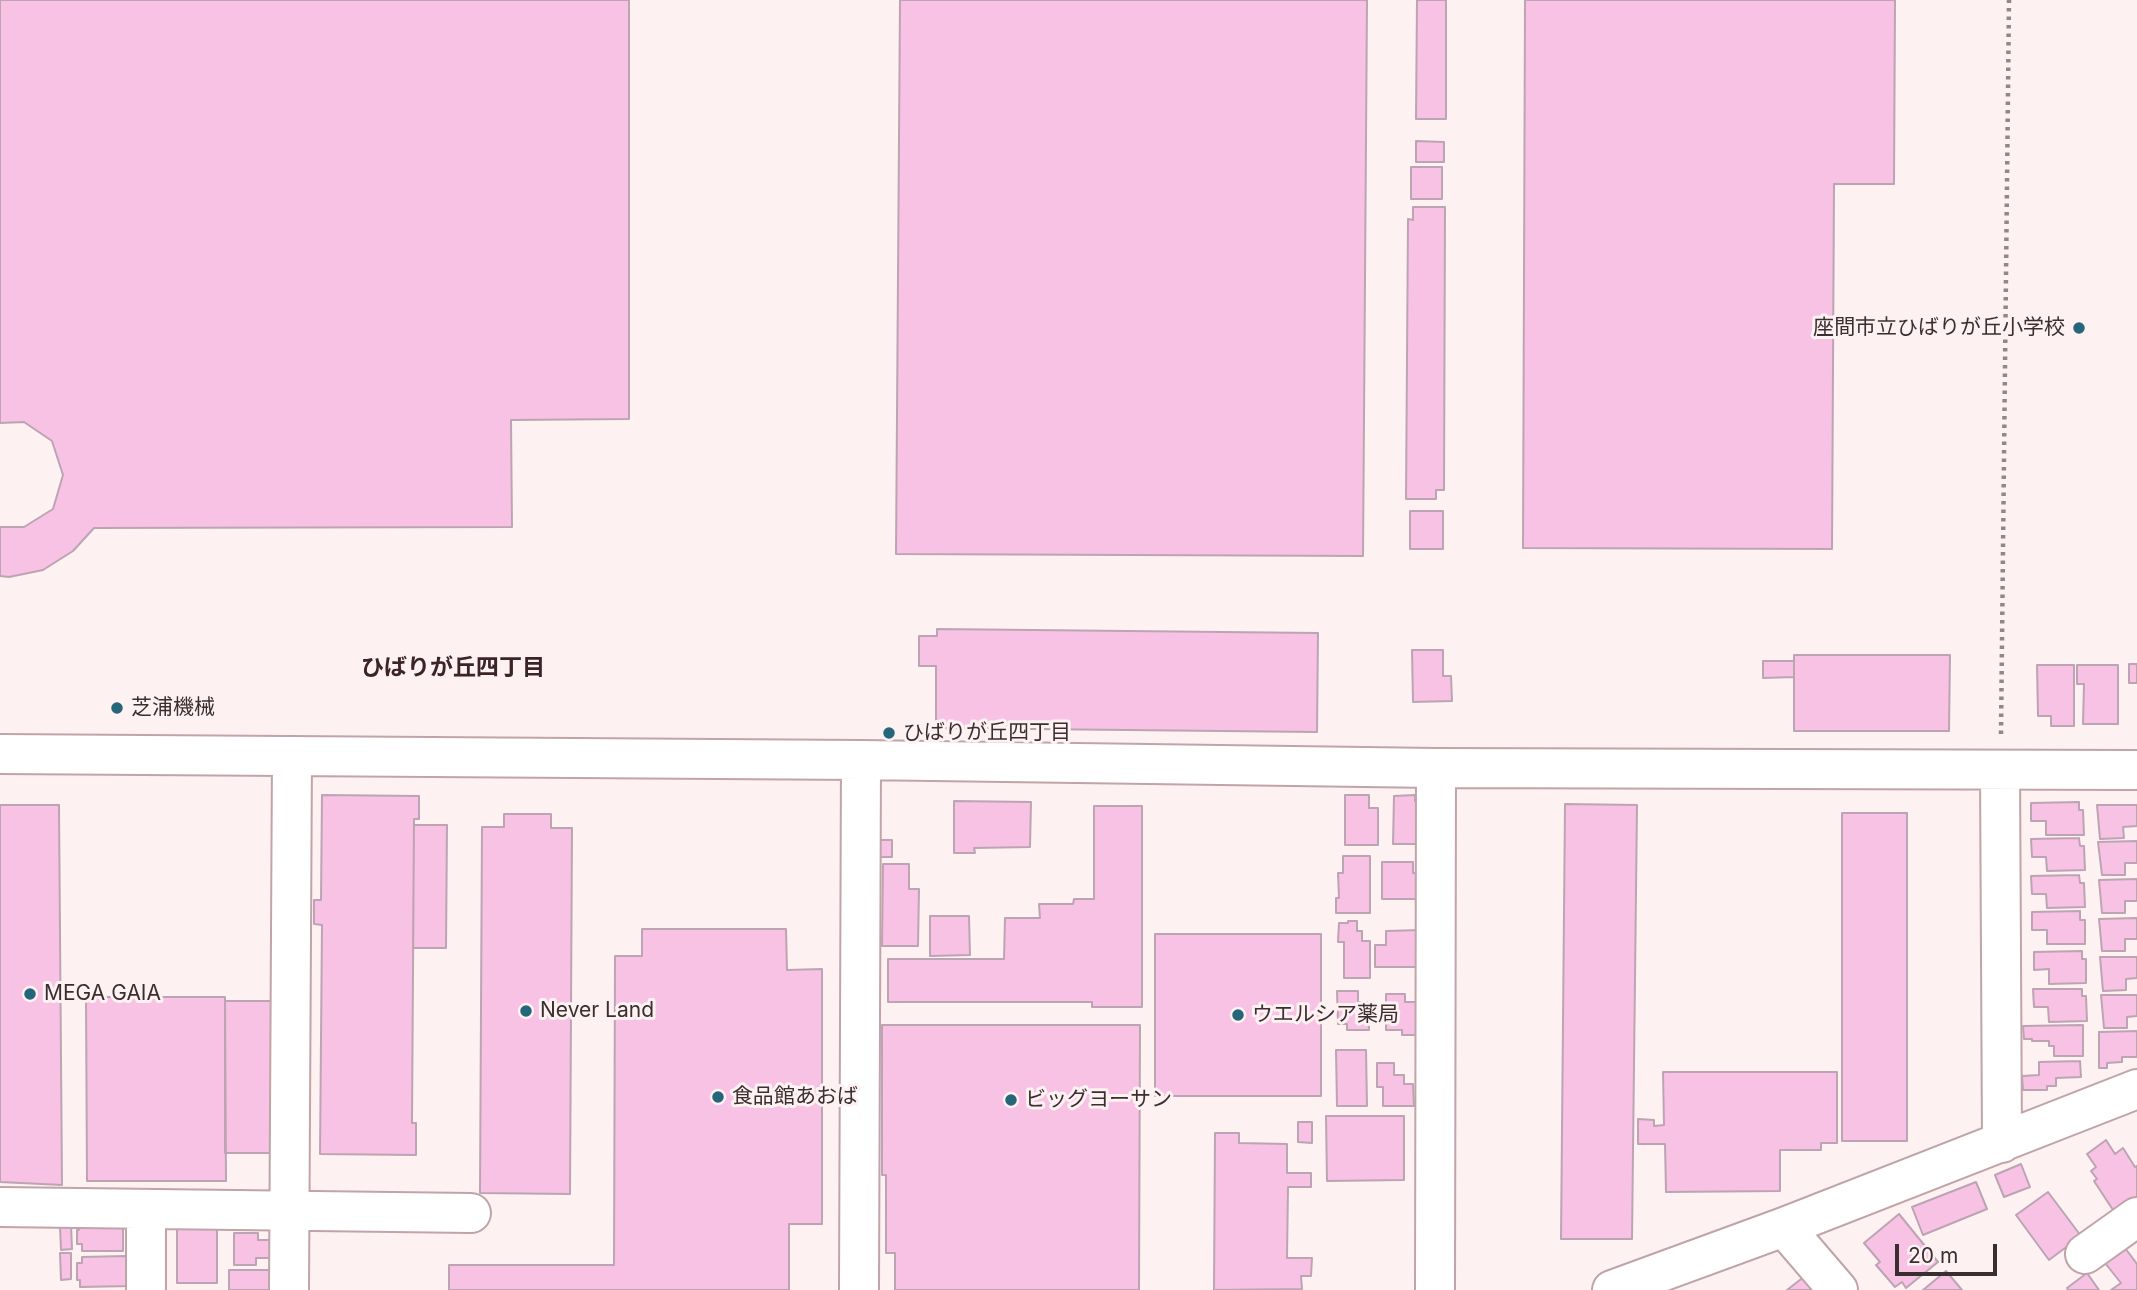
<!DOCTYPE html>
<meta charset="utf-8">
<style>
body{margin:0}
#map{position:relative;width:2137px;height:1290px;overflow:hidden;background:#fdf1f2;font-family:Inter,sans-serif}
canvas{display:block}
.scale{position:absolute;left:1895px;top:1244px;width:102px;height:32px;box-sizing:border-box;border:4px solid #3a2e30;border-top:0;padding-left:9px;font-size:21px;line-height:24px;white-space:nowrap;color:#3a2e30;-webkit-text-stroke:5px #fdf1f2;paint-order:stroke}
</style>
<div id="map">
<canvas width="2137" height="1290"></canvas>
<div class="scale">20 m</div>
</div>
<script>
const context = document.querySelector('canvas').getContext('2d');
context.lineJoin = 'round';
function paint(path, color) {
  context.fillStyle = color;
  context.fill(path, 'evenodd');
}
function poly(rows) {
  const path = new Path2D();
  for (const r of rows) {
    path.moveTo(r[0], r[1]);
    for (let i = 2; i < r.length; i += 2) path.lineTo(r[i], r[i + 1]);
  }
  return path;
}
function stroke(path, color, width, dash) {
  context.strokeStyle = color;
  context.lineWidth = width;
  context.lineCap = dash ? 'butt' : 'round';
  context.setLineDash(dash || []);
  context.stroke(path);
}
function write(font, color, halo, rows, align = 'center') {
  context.font = font + ' Inter,"Noto Sans JP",sans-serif';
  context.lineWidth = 6;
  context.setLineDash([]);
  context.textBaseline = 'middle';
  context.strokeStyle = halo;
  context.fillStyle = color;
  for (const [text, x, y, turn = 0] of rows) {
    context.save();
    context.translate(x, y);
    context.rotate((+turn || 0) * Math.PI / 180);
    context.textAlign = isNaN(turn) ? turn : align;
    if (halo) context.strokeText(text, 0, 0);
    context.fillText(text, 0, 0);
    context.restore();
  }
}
const building = poly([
 [0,0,629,0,629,419,511,420,512,527,94,528,73,551,43,570,9,577,0,576,0,527,24,527,53,509,63,475,52,441,24,422,0,423,0,0],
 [900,0,1367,0,1363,556,896,554,900,0],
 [1417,0,1446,0,1446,119,1416,119,1417,0],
 [1525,0,1895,0,1894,184,1834,184,1832,549,1523,548,1525,0],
 [1416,141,1444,142,1444,162,1416,162,1416,141],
 [1411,167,1442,167,1442,199,1411,199,1411,167],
 [1413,207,1445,207,1444,490,1436,490,1436,499,1406,499,1408,219,1413,220,1413,207],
 [1410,511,1443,511,1443,549,1410,549,1410,511],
 [937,629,1318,633,1317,732,936,728,936,666,919,666,919,636,937,636,937,629],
 [1412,650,1443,650,1443,676,1451,676,1452,701,1413,702,1412,650],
 [1794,655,1950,655,1949,731,1794,731,1794,655],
 [1763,661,1794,661,1794,677,1763,678,1763,661],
 [2129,664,2137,664,2137,683,2129,683,2129,664],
 [2037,665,2074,665,2074,726,2051,726,2051,716,2038,716,2037,665],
 [2077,665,2118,665,2118,724,2083,724,2084,684,2077,684,2077,665],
 [322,795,419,796,419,819,414,819,412,1123,416,1123,416,1155,320,1154,322,925,314,924,314,900,321,900,322,795],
 [1345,795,1369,795,1369,808,1378,808,1378,845,1345,845,1345,795],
 [1415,795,1415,801,1422,802,1422,844,1393,844,1394,796,1415,795],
 [954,801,1031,802,1030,847,974,848,975,853,954,853,954,801],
 [2079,802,2079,810,2083,810,2084,835,2046,835,2046,821,2031,821,2031,803,2079,802],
 [1565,804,1637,805,1632,1239,1561,1239,1565,804],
 [0,805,59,805,62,1185,0,1182,0,805],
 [2097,805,2137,805,2137,826,2123,827,2124,838,2100,839,2097,805],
 [1094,806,1142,806,1142,1007,1092,1007,1092,1002,888,1002,888,959,1004,959,1005,918,1040,918,1039,904,1073,904,1074,899,1094,899,1094,806],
 [1842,813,1907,813,1907,1141,1842,1141,1842,813],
 [504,814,551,814,551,828,572,828,570,1194,480,1193,482,827,504,827,504,814],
 [414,825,447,825,446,948,413,948,414,825],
 [2079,838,2080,846,2084,846,2085,870,2047,871,2046,857,2032,857,2031,839,2079,838],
 [878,840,892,840,892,857,879,857,878,840],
 [2137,841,2137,863,2125,863,2125,875,2102,875,2098,842,2137,841],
 [1343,856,1370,856,1370,913,1336,913,1336,898,1339,898,1338,873,1343,873,1343,856],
 [1382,862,1413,862,1413,873,1418,873,1419,899,1382,899,1382,862],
 [883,864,909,864,909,889,919,889,918,946,882,946,883,864],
 [2079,875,2080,883,2084,883,2085,907,2047,908,2046,894,2032,894,2031,876,2079,875],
 [2137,879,2137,901,2125,901,2125,913,2102,913,2099,880,2137,879],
 [2080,911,2080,920,2085,920,2085,944,2047,944,2047,930,2032,930,2032,912,2080,911],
 [930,916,969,916,970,955,930,956,930,916],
 [2137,918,2137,939,2125,939,2125,951,2102,951,2099,919,2137,918],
 [1348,921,1357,921,1357,931,1362,931,1362,941,1370,941,1370,978,1344,978,1344,942,1338,942,1339,923,1348,923,1348,921],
 [642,929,786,929,787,970,822,969,822,1224,789,1224,789,1290,449,1290,449,1265,614,1265,615,956,642,956,642,929],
 [1421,930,1421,967,1375,967,1375,945,1386,945,1386,931,1421,930],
 [1155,934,1321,934,1321,1096,1155,1096,1155,934],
 [2082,951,2082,959,2086,959,2086,983,2049,984,2049,969,2034,970,2034,952,2082,951],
 [2100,957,2137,957,2137,978,2126,979,2126,990,2103,991,2100,957],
 [2033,989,2082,989,2082,996,2086,996,2087,1021,2049,1022,2048,1007,2034,1007,2033,989],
 [1337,991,1358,991,1358,1002,1368,1002,1369,1030,1347,1030,1347,1024,1338,1024,1337,991],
 [1386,994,1405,994,1405,1002,1420,1002,1420,1035,1402,1035,1402,1030,1386,1030,1386,994],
 [2101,995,2137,995,2137,1016,2127,1017,2127,1028,2104,1028,2101,995],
 [86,997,225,997,226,1181,87,1181,86,997],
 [225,1001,277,1001,277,1153,225,1153,225,1001],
 [882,1025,1140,1025,1139,1290,895,1290,895,1253,886,1253,886,1175,882,1175,882,1025],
 [2083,1025,2083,1056,2054,1056,2054,1046,2049,1046,2049,1041,2032,1041,2032,1039,2024,1039,2023,1026,2083,1025],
 [2137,1031,2137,1057,2122,1057,2122,1062,2107,1063,2107,1068,2099,1068,2099,1032,2137,1031],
 [1336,1050,1366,1050,1367,1106,1337,1106,1336,1050],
 [2080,1061,2081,1077,2056,1078,2056,1086,2047,1086,2047,1090,2023,1090,2022,1076,2039,1075,2039,1062,2080,1061],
 [1377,1063,1394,1063,1394,1075,1404,1075,1404,1084,1413,1084,1414,1106,1383,1106,1383,1087,1377,1087,1377,1063],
 [1663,1072,1837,1072,1837,1143,1821,1143,1821,1150,1780,1150,1780,1191,1666,1192,1665,1144,1638,1144,1638,1119,1654,1120,1654,1126,1664,1125,1663,1072],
 [1326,1116,1404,1116,1404,1180,1327,1181,1326,1116],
 [1298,1122,1312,1122,1312,1143,1298,1142,1298,1122],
 [1215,1133,1239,1133,1239,1143,1287,1144,1287,1173,1311,1173,1311,1187,1288,1187,1287,1258,1312,1258,1311,1276,1301,1276,1302,1289,1214,1290,1215,1133],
 [2106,1140,2115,1154,2123,1148,2135,1167,2137,1166,2137,1198,2115,1213,2094,1181,2097,1179,2091,1171,2096,1167,2087,1154,2106,1140],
 [2021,1164,2030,1187,2004,1197,1995,1175,2021,1164],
 [1976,1182,1987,1209,1923,1235,1912,1207,1976,1182],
 [2048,1192,2081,1236,2049,1260,2016,1215,2048,1192],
 [1899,1214,1938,1262,1906,1288,1902,1282,1895,1287,1876,1265,1880,1262,1864,1243,1899,1214],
 [71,1225,72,1249,61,1250,60,1226,71,1225],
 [79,1225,123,1225,123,1251,82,1251,82,1244,77,1244,77,1230,79,1230,79,1225],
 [217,1227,217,1283,177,1283,177,1228,217,1227],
 [234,1233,258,1233,258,1240,271,1240,271,1258,256,1258,256,1265,234,1265,234,1233],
 [2125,1248,2137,1264,2137,1290,2111,1290,2121,1283,2105,1263,2125,1248],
 [60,1253,71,1253,71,1279,61,1280,60,1253],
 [126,1256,126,1264,130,1264,131,1286,80,1287,80,1280,77,1280,77,1263,82,1263,82,1257,126,1256],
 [229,1270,270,1270,270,1290,229,1290,229,1270],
 [1946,1271,1962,1290,1923,1290,1946,1271],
 [2087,1273,2099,1290,2068,1290,2067,1288,2087,1273],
 [1805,1276,1815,1290,1787,1290,1805,1276]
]);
const path = poly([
 [2001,734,2009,0]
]);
const minor = poly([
 [0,754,861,760,1436,768,2137,770],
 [2000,770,2002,1143],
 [0,1207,471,1213],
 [1784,1227,1838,1290],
 [2085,1254,2137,1217],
 [146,1290,146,1209],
 [289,1290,292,756],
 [859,1290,861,760],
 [1435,1290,1436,768],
 [1612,1290,1784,1227,2137,1089]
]);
const markers = [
 [2079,328,7,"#25667a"],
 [117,708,7,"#25667a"],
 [889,733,7,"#25667a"],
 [30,994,7,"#25667a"],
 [526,1011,7,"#25667a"],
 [1238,1015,7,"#25667a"],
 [718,1097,7,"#25667a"],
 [1011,1100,7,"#25667a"]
];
const poiNames = [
 ["座間市立ひばりが丘小学校",2065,328,"right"],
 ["芝浦機械",131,708],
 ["ひばりが丘四丁目",903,733],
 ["MEGA GAIA",44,994],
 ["Never Land",540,1011],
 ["ウエルシア薬局",1252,1015],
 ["食品館あおば",732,1097],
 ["ビッグヨーサン",1025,1100]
];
const neighbourhoodNames = [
 ["ひばりが丘四丁目",453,668]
];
paint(building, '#f8c2e4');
stroke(building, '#bca4b3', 2);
stroke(minor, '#c0a4a7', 42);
stroke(path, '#928688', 4.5, [3.5, 5]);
stroke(minor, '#fff', 38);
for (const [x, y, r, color] of markers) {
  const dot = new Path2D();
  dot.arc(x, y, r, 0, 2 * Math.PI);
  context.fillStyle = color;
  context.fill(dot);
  stroke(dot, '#fdf1f2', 2.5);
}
write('21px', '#3a2e30', '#fdf1f2', poiNames, 'left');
write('bold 23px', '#3a2427', '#fdf1f2', neighbourhoodNames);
</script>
